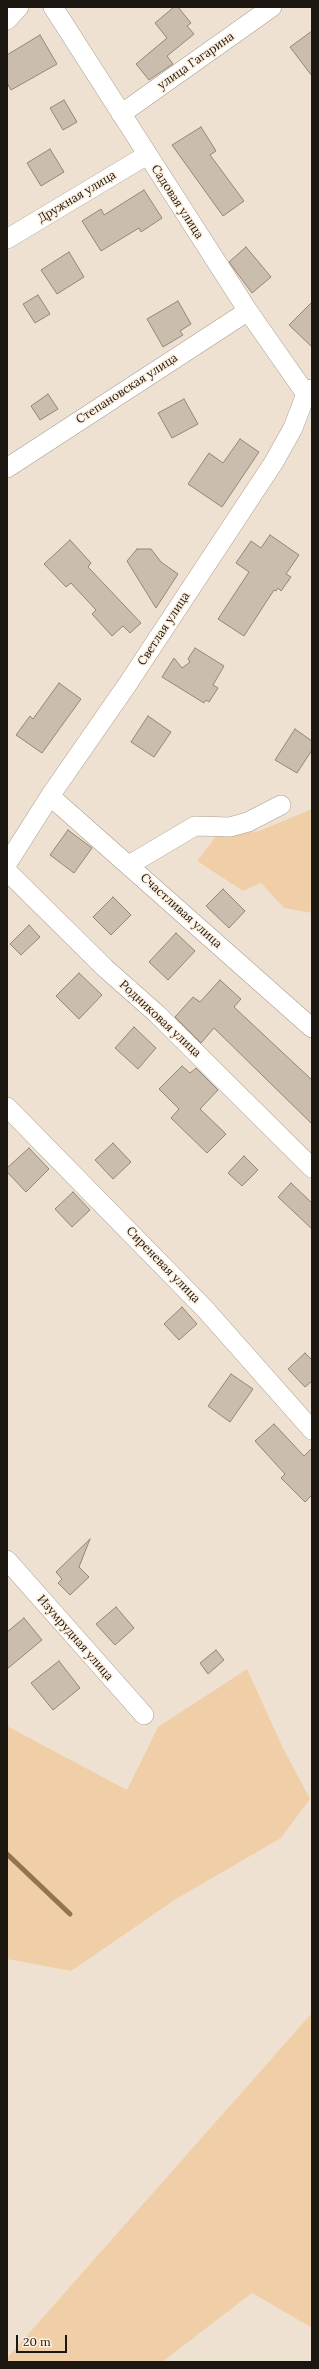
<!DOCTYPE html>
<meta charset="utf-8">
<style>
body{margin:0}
#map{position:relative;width:319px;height:2369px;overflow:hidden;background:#efe1d1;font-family:Lora,serif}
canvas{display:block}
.frame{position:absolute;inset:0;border:8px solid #1c1711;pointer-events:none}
.scale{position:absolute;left:16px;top:2335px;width:51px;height:18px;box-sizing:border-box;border:2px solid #1c1711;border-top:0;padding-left:5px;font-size:12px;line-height:14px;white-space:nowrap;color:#1c1711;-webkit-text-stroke:3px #fdefde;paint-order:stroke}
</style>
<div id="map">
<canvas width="319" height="2369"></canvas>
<div class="frame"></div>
<div class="scale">20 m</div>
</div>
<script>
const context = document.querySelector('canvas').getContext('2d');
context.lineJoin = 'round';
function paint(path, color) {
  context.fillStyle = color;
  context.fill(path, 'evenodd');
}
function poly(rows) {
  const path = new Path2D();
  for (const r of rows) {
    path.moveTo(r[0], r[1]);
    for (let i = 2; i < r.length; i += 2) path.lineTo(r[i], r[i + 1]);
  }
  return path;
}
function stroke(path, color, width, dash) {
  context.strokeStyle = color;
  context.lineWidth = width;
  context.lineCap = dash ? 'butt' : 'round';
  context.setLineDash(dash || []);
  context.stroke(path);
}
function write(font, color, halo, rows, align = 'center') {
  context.font = font + ' Lora,serif';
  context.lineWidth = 3;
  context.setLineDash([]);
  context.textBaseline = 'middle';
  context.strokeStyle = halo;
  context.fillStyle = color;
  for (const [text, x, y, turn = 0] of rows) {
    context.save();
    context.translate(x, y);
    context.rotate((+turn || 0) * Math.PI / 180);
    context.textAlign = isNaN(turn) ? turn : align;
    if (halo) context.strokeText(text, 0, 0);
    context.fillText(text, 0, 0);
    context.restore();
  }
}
const green = poly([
 [312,809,312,913,284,908,261,883,243,891,197,861,217,835,259,831],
 [247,1669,283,1748,310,1799,281,1838,176,1899,71,1971,7,1959,7,1726,127,1790,158,1727],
 [312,2013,312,2328,252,2293,162,2362,7,2362,7,2358]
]);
const stream = poly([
 [7,1854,70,1914]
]);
const building = poly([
 [174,7,178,7,191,23,187,26,194,34,167,56,173,64,149,80,136,64,167,38,155,23,174,7],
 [312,31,312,76,290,47,312,31],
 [40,35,57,64,11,90,7,83,7,55,40,35],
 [64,100,77,122,63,130,50,108,64,100],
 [201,127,216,151,210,155,244,201,223,216,172,145,201,127],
 [50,149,64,172,41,186,27,163,50,149],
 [144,190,162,218,141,232,139,228,101,251,82,221,101,209,104,215,144,190],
 [246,247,271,277,252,293,229,262,246,247],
 [69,252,84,277,57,294,41,270,69,252],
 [38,295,50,314,35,323,23,304,38,295],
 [178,301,191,324,180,331,183,335,163,347,147,319,178,301],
 [312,302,312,347,289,325,312,302],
 [48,394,58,409,40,420,31,406,48,394],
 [184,399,198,424,172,438,158,413,184,399],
 [240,439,259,452,222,507,188,484,209,453,223,463,240,439],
 [270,535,299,555,286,574,291,577,281,591,278,588,276,591,274,590,244,636,218,619,249,572,236,563,251,541,261,548,270,535],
 [70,540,91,563,88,567,141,623,130,633,123,626,112,636,92,614,96,610,71,583,66,587,44,564,70,540],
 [137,549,151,549,161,562,178,574,156,608,127,561,137,549],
 [195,648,224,666,213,685,218,688,209,702,206,700,204,703,162,677,174,658,182,668,190,662,188,659,195,648],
 [59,683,81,699,42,753,16,735,30,716,33,719,59,683],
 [148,716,171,732,154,757,131,742,148,716],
 [295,729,312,741,312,750,297,773,275,760,295,729],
 [68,830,92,848,74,873,50,855,68,830],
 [223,889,245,911,229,928,206,906,223,889],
 [113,897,131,915,111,935,93,917,113,897],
 [29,925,40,937,21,955,10,944,29,925],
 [176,933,195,951,168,980,149,962,176,933],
 [79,973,102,995,79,1019,56,996,79,973],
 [220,980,241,999,234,1007,312,1080,312,1124,214,1028,201,1043,175,1017,193,997,200,1002,220,980],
 [134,1027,156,1048,138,1069,115,1048,134,1027],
 [182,1066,190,1073,196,1068,218,1090,200,1109,226,1134,207,1153,171,1118,179,1109,159,1089,182,1066],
 [113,1143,131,1162,113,1179,95,1160,113,1143],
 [29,1148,49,1169,26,1192,7,1172,7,1168,29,1148],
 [244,1156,258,1170,242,1186,228,1173,244,1156],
 [291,1183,312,1203,312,1229,278,1197,291,1183],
 [73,1192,90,1210,72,1227,55,1209,73,1192],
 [182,1307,197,1324,179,1340,164,1324,182,1307],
 [305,1353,312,1360,312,1381,305,1387,288,1369,305,1353],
 [231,1374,253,1389,230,1422,208,1406,231,1374],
 [274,1424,304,1456,312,1448,312,1495,305,1502,281,1478,285,1474,255,1441,274,1424],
 [90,1539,79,1567,89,1577,70,1595,58,1583,62,1579,56,1572,90,1539],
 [116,1607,134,1628,115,1645,96,1624,116,1607],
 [24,1618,42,1640,7,1669,7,1632,24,1618],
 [216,1650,224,1660,208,1674,200,1663,216,1650],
 [59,1661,80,1688,53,1710,31,1683,59,1661]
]);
const minor = poly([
 [53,7,248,311,306,394],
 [7,20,19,7],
 [121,114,272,7],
 [7,239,147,155],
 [7,468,248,311],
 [50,796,312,1028],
 [7,864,50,796,127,685,274,462,293,428,306,394,312,389],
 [129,865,195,826,230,827,248,822,281,805],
 [7,871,105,968,157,1014,312,1168],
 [7,1107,205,1309,312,1430],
 [7,1560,144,1715]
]);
const streetNames = [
 ["улица Гагарина",196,61,-35],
 ["Дружная улица",77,197,-31],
 ["Садовая улица",177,202,57],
 ["Степановская улица",127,389,-33],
 ["Светлая улица",164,629,-57],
 ["Счастливая улица",181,911,42],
 ["Родниковая улица",160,1019,43],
 ["Сиреневая улица",163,1265,46],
 ["Изумрудная улица",75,1638,49]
];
paint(green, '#f0cfa8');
stroke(stream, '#92744e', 5);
paint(building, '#cbbdae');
stroke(building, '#928677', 1);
stroke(minor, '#aa9d8e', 20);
stroke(minor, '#fff', 19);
write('12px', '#1c1711', '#fdefde', streetNames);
</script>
